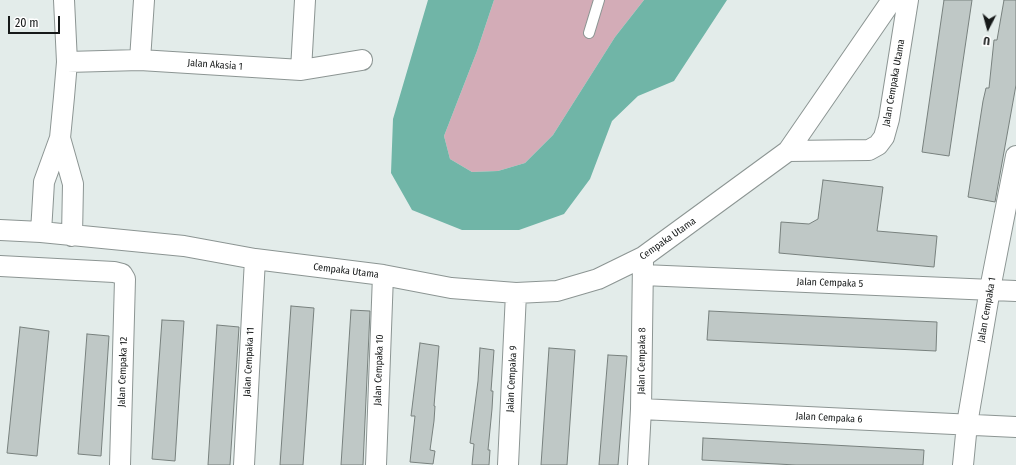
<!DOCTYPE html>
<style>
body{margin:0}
#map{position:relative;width:1016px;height:465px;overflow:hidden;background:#e3ecea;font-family:"Fira Sans Condensed",sans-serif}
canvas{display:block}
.north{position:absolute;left:968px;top:8px;width:40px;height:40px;-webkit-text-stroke:3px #fff;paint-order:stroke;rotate:186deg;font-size:11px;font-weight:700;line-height:16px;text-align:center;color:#161919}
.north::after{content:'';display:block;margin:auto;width:14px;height:18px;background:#161919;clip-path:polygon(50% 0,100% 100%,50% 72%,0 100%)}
.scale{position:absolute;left:8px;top:16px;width:52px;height:18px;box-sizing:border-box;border:2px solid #161919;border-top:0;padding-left:5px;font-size:12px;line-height:14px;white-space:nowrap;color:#161919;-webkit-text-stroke:3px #fff;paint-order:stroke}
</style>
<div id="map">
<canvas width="1016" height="465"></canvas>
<div class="north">U</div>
<div class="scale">20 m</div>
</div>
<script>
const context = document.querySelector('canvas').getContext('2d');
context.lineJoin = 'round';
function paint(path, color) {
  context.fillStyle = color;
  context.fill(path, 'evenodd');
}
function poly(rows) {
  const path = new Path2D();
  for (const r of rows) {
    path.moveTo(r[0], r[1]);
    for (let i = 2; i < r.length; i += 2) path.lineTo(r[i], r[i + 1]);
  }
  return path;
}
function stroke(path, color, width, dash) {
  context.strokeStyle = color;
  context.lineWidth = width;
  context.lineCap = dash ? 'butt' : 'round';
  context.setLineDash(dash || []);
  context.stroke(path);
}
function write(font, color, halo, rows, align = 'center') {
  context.font = font + ' "Fira Sans Condensed",sans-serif';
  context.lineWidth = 4;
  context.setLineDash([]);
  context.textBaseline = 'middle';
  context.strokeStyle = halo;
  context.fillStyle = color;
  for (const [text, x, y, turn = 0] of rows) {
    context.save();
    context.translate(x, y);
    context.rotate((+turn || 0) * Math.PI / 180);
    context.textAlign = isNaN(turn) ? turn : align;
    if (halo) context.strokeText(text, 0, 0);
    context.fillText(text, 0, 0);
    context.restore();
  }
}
const green = poly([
 [494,0,644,0,615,37,553,135,525,163,498,171,472,172,450,159,444,136,477,51]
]);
const water = poly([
 [428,0,494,0,477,51,444,136,450,159,472,172,498,171,525,163,553,135,615,37,644,0,727,0,674,81,638,96,612,121,590,179,564,214,519,230,462,230,412,210,391,173,393,119]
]);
const building = poly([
 [944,0,972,0,949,156,922,152,944,0],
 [1004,0,1016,0,1016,85,995,202,968,197,983,101,986,88,989,88,994,40,997,40,1004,0],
 [823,180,883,187,877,231,937,236,934,267,779,253,781,222,809,224,818,219,823,180],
 [291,306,314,308,303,465,280,465,291,306],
 [351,310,370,311,363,465,341,465,351,310],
 [709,311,937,322,936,351,707,340,709,311],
 [162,320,184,321,175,461,152,459,162,320],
 [217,325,239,327,230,465,208,465,217,325],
 [20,327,49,331,37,456,7,453,20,327],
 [87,334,109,336,101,456,78,454,87,334],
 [420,343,439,346,434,406,435,406,434,421,430,450,435,451,433,464,410,462,415,416,411,416,412,408,420,343],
 [480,348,494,350,491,391,493,391,492,409,488,450,490,450,489,465,472,465,474,444,470,443,478,381,480,348],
 [549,348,575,350,567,465,541,465,549,348],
 [608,355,627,356,618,465,599,465,608,355],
 [703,438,924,450,923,465,796,465,702,460,703,438]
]);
const lane = poly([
 [589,33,599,0]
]);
const street = poly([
 [140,60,144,0],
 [67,62,140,60,301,70,362,60],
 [301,70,305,0],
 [60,138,73,184,72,236],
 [788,151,869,150,878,145,884,137,889,119,908,0],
 [0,230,41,232,184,246,255,259,383,275,451,288,516,293,557,291,598,279,643,257,788,151,892,0],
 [41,232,44,182,60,138,64,97,67,62,64,0],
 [0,266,114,272,122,274,125,279,120,465],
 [643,275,1016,291],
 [641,409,1016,427],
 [244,465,255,259],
 [376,465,383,275],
 [508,465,516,293],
 [638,465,641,409,643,261],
 [963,465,967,424,990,289,1016,156]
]);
const streetNames = [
 ["Jalan Akasia 1",215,65,4],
 ["Jalan Cempaka Utama",894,83,-80],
 ["Cempaka Utama",668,239,-35],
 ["Cempaka Utama",346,271,7],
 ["Jalan Cempaka 5",830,283,2],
 ["Jalan Cempaka 1",987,310,-80],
 ["Jalan Cempaka 8",642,361,-89],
 ["Jalan Cempaka 11",249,362,-87],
 ["Jalan Cempaka 10",379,370,-88],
 ["Jalan Cempaka 12",123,372,-88],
 ["Jalan Cempaka 9",512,379,-87],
 ["Jalan Cempaka 6",829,418,3]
];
paint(green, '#d3acb7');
paint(water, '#70b5a7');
paint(building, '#bfc8c6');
stroke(building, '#78817e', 1);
stroke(lane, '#8c9593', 12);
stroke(street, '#8c9593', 22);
stroke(lane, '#fff', 10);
stroke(street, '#fff', 20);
write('10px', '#161919', '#fff', streetNames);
</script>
